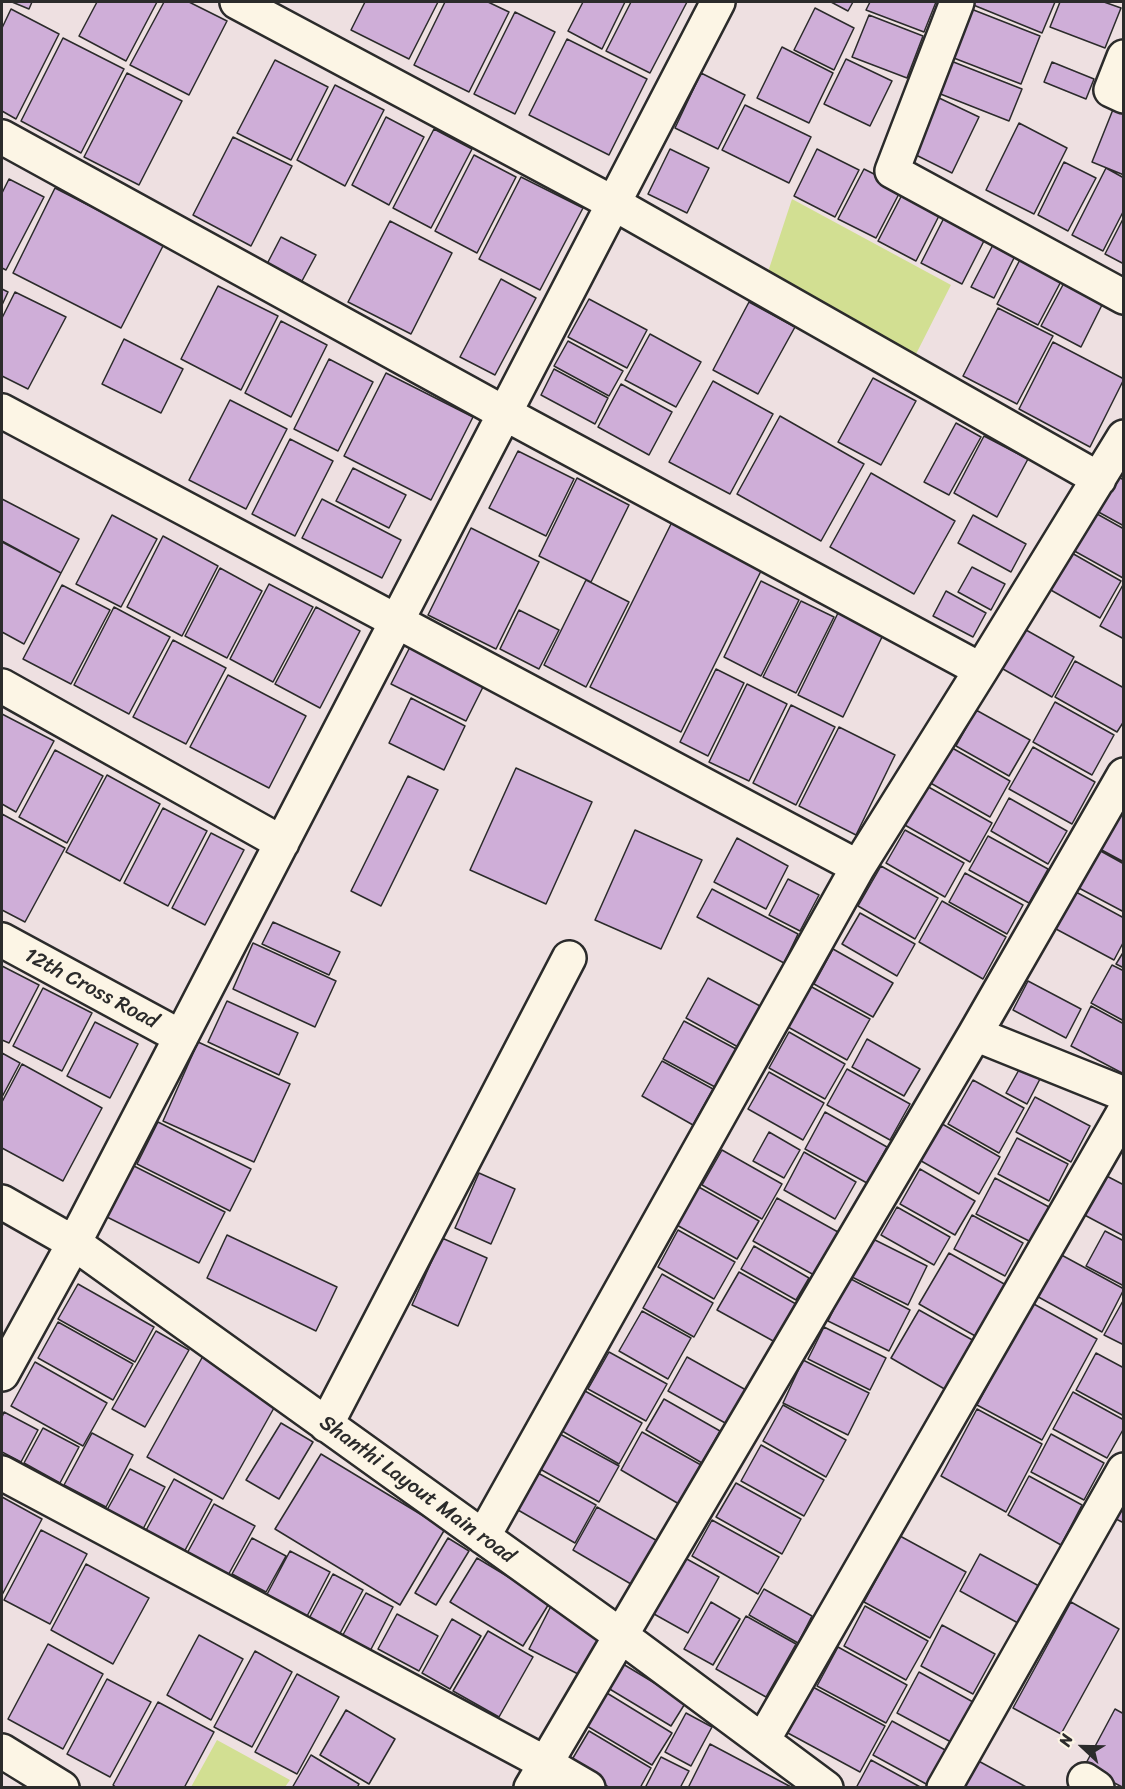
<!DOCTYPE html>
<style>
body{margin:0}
#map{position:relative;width:1125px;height:1789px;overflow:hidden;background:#eee0e1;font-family:Sriracha,sans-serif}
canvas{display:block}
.frame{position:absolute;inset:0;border:3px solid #2b2b2b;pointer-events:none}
.north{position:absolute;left:1053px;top:1717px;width:60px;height:60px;-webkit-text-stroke:4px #fcf5e5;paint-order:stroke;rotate:292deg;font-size:16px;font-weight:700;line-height:24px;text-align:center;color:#2b2b2b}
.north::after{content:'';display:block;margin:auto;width:21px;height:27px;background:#2b2b2b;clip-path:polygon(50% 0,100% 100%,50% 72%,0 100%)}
</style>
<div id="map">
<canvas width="1125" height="1789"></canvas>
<div class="frame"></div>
<div class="north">N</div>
</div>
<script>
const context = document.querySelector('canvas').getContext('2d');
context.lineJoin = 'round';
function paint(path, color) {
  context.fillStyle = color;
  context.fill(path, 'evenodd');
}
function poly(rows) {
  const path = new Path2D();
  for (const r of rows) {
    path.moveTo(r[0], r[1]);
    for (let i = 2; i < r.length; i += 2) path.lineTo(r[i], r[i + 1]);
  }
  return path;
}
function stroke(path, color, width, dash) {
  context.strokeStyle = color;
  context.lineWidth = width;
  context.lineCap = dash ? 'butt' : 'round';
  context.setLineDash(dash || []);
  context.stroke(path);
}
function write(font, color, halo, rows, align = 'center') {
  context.font = font + ' Sriracha,sans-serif';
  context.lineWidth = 4.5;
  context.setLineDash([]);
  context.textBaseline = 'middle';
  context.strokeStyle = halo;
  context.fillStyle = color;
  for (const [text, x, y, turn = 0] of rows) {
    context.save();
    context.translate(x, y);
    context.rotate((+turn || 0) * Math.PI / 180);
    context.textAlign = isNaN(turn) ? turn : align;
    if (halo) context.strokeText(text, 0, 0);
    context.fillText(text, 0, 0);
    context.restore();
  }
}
const green = poly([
 [792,199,951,285,913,360,766,278],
 [217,1740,290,1780,285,1787,191,1787]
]);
const building = poly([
 [12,2,32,2,29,9,12,2],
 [97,2,157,2,126,61,79,36,97,2],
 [164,2,189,2,227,21,189,95,130,65,164,2],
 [365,2,438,2,409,59,351,30,365,2],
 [445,2,488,2,509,12,469,92,414,65,445,2],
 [583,2,625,2,602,49,568,31,583,2],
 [631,2,687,2,650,73,606,51,631,2],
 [831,2,853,2,848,11,831,2],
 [870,2,936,2,924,32,866,10,870,2],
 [966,2,1055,2,1042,33,966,2],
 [1060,2,1104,2,1121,8,1105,48,1050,27,1060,2],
 [966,7,1040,36,1021,84,946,55,966,7],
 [815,8,854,28,834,70,794,50,815,8],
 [11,9,59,34,16,119,2,111,2,28,11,9],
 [515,12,555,32,515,114,474,94,515,12],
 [869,15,923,36,907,78,852,57,869,15],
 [63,38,124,69,81,153,21,121,63,38],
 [567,39,647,79,609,155,529,115,567,39],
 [782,47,833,73,809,123,757,98,782,47],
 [846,59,892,81,870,126,824,104,846,59],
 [275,60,328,87,291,160,237,133,275,60],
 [951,61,1022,89,1009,121,938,93,951,61],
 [1052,62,1094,79,1086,99,1044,82,1052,62],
 [127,73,182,101,139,185,84,157,127,73],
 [701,73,745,95,718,149,675,128,701,73],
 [335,85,384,110,345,186,297,160,335,85],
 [937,97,979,117,952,173,910,152,937,97],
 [1116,102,1124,106,1124,175,1092,162,1116,102],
 [745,105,811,137,789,183,722,150,745,105],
 [386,117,424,137,389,205,352,185,386,117],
 [1019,123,1067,148,1034,214,986,190,1019,123],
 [434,129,472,149,431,228,393,208,434,129],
 [233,137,292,166,251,246,193,215,233,137],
 [670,149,709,168,687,213,648,194,670,149],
 [817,149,859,170,835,217,794,196,817,149],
 [474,155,516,177,477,253,435,231,474,155],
 [1064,162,1096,178,1068,231,1038,215,1064,162],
 [1106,168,1124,178,1124,210,1103,251,1072,235,1106,168],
 [864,169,902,188,876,238,838,219,864,169],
 [521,177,583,208,540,290,479,259,521,177],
 [9,179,44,197,6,270,2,268,2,193,9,179],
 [55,188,164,244,121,328,13,273,55,188],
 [905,189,943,208,916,261,878,241,905,189],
 [947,212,988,233,962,284,921,263,947,212],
 [1124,217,1124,264,1105,254,1124,217],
 [390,221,452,253,411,334,348,302,390,221],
 [281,237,316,255,302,281,267,264,281,237],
 [994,243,1016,254,994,298,971,287,994,243],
 [1025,250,1066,272,1038,325,997,304,1025,250],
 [501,279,536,298,495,375,460,357,501,279],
 [1065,281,1104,301,1081,347,1041,326,1065,281],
 [218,286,278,316,241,390,181,359,218,286],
 [2,289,8,292,2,305,2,289],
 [15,292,66,317,28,389,2,376,2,318,15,292],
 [589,299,647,330,627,368,568,337,589,299],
 [749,302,795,327,758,394,713,370,749,302],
 [998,308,1053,336,1017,404,963,376,998,308],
 [281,321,327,345,291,417,245,393,281,321],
 [650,334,701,362,676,407,625,380,650,334],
 [124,339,183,369,161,413,102,384,124,339],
 [568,341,623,371,609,396,554,366,568,341],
 [1053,342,1124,379,1090,447,1019,409,1053,342],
 [329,359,373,382,338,451,294,429,329,359],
 [554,369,608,398,595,424,541,395,554,369],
 [386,373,473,417,431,500,344,456,386,373],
 [873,378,916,401,881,465,838,442,873,378],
 [713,381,773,414,730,494,669,462,713,381],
 [621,384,672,412,649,455,598,427,621,384],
 [230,400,287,429,246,509,189,480,230,400],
 [780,416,864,464,821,541,737,494,780,416],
 [956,423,981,437,949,495,924,482,956,423],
 [984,436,1028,459,997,517,954,493,984,436],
 [290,439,333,461,295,536,252,514,290,439],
 [518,451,574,479,546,536,489,508,518,451],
 [353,468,406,495,389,528,336,501,353,468],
 [871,473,955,521,914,594,830,547,871,473],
 [1113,474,1124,480,1124,526,1093,509,1113,474],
 [577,478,629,505,591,582,539,556,577,478],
 [2,499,79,539,61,573,2,541,2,499],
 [322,499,401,540,382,578,302,538,322,499],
 [1090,510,1124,529,1123,578,1069,548,1090,510],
 [112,515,157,539,121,607,76,584,112,515],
 [973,515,1026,544,1011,572,958,543,973,515],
 [673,520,764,565,681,732,590,687,673,520],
 [471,528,539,562,496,649,428,615,471,528],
 [163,536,218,566,182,636,127,607,163,536],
 [2,542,61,573,24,644,2,632,2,542],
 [1070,552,1121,581,1100,618,1049,589,1070,552],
 [972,567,1005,584,991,610,958,592,972,567],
 [220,568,262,591,227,658,185,636,220,568],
 [586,580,629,602,586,687,544,665,586,580],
 [761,581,799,600,761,676,724,657,761,581],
 [1124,583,1124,639,1100,626,1124,583],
 [269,584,313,607,273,682,230,659,269,584],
 [62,585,110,610,71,684,23,659,62,585],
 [946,591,986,613,973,637,933,616,946,591],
 [801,601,834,617,796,693,763,677,801,601],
 [114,607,170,637,129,714,74,685,114,607],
 [316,607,360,631,320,708,275,684,316,607],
 [519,610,559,630,539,669,500,649,519,610],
 [838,613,883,635,843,717,798,695,838,613],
 [1019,626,1074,657,1052,697,996,665,1019,626],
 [173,640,226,668,186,744,133,717,173,640],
 [411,645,486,681,466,721,391,684,411,645],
 [1075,661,1124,688,1124,721,1117,732,1055,697,1075,661],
 [716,669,744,683,708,756,680,742,716,669],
 [228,675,306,716,269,788,190,747,228,675],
 [747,684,787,704,749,781,709,762,747,684],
 [411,698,465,726,444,770,389,743,411,698],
 [1055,702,1114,735,1092,775,1033,742,1055,702],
 [791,705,835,727,796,805,753,783,791,705],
 [976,710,1030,740,1009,776,956,746,976,710],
 [2,714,54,741,16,812,2,804,2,714],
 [839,727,895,755,856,835,799,806,839,727],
 [947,745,1010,781,990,817,927,781,947,745],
 [1033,747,1095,782,1072,824,1009,789,1033,747],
 [55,750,103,776,67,843,19,817,55,750],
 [516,768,592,802,546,904,470,870,516,768],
 [107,775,160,804,120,881,66,852,107,775],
 [408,776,438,790,381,906,351,891,408,776],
 [925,785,992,823,970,862,903,824,925,785],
 [1009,798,1067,831,1048,864,991,831,1009,798],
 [1124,807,1124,862,1098,848,1124,807],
 [163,808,207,831,168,906,124,883,163,808],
 [2,814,65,848,25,922,2,910,2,814],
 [635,830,702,860,661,949,595,920,635,830],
 [905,830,964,863,945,897,886,863,905,830],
 [211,833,244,850,205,925,172,908,211,833],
 [988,836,1048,869,1029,903,969,870,988,836],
 [737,838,788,866,766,909,714,882,737,838],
 [1097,849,1124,864,1124,912,1077,887,1097,849],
 [881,866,938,898,915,939,858,906,881,866],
 [965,873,1023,905,1007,934,949,902,965,873],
 [788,879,819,895,800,931,769,915,788,879],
 [712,889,798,934,784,963,697,917,712,889],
 [1076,892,1124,918,1124,941,1114,960,1056,929,1076,892],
 [942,901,1006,937,983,979,919,942,942,901],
 [860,913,915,944,897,976,842,944,860,913],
 [273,922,340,952,329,975,262,944,273,922],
 [253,943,336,981,315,1027,233,989,253,943],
 [833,949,893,983,873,1017,814,984,833,949],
 [1124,951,1124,968,1116,964,1124,951],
 [1112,965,1124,971,1124,1021,1091,1003,1112,965],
 [2,966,39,985,9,1043,2,1040,2,966],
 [708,978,760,1006,738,1047,686,1018,708,978],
 [1028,981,1081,1009,1066,1038,1013,1010,1028,981],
 [810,986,870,1019,847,1060,788,1027,810,986],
 [43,988,92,1013,62,1071,13,1046,43,988],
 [227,1001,298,1033,279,1075,208,1042,227,1001],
 [1091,1006,1124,1024,1124,1074,1071,1046,1091,1006],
 [684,1021,736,1049,715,1087,663,1059,684,1021],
 [95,1022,138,1044,110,1098,67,1076,95,1022],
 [789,1032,845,1064,825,1099,769,1068,789,1032],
 [867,1039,920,1069,904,1096,852,1067,867,1039],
 [198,1042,290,1084,254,1162,163,1121,198,1042],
 [2,1053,20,1063,2,1097,2,1053],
 [662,1061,713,1089,693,1125,642,1096,662,1061],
 [22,1064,102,1108,63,1181,2,1148,2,1102,22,1064],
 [1020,1068,1040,1079,1027,1104,1006,1093,1020,1068],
 [847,1069,910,1104,890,1140,827,1105,847,1069],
 [769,1072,824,1103,803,1140,748,1109,769,1072],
 [973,1080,1024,1108,999,1153,948,1124,973,1080],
 [1035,1097,1090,1126,1071,1162,1016,1132,1035,1097],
 [825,1112,887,1147,867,1183,805,1149,825,1112],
 [937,1121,1000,1157,979,1194,916,1158,937,1121],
 [158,1122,251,1169,230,1211,137,1164,158,1122],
 [769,1132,800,1150,784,1178,753,1161,769,1132],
 [1017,1138,1068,1164,1049,1201,998,1174,1017,1138],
 [722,1150,782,1184,762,1219,702,1185,722,1150],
 [804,1152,856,1182,835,1219,784,1190,804,1152],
 [130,1164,225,1212,199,1263,103,1215,130,1164],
 [920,1169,975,1201,955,1235,900,1204,920,1169],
 [1099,1172,1124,1185,1124,1236,1077,1211,1099,1172],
 [479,1173,515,1189,491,1244,455,1228,479,1173],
 [995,1178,1049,1207,1031,1242,976,1214,995,1178],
 [697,1186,759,1221,737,1259,675,1224,697,1186],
 [777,1198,838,1232,814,1275,753,1241,777,1198],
 [897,1207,950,1237,934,1265,881,1235,897,1207],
 [972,1215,1023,1243,1005,1276,954,1249,972,1215],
 [678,1230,735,1262,714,1299,658,1267,678,1230],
 [1105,1231,1124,1241,1124,1286,1086,1266,1105,1231],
 [227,1235,337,1287,316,1331,207,1278,227,1235],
 [442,1238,487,1258,458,1326,412,1305,442,1238],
 [871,1238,927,1266,908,1305,852,1277,871,1238],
 [754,1246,809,1278,796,1300,741,1269,754,1246],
 [1056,1252,1124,1289,1102,1332,1033,1294,1056,1252],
 [949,1253,1006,1285,977,1337,919,1304,949,1253],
 [739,1272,796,1304,775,1342,717,1310,739,1272],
 [662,1274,713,1303,694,1337,643,1308,662,1274],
 [849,1278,910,1310,889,1351,828,1321,849,1278],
 [78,1284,154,1327,135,1362,58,1319,78,1284],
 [1124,1299,1124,1345,1104,1335,1124,1299],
 [1032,1303,1097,1339,1042,1440,977,1405,1032,1303],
 [919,1310,976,1342,948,1391,891,1358,919,1310],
 [642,1311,691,1338,668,1379,619,1351,642,1311],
 [58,1322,133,1364,113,1400,38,1358,58,1322],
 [824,1327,886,1358,870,1390,808,1359,824,1327],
 [156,1331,189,1350,145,1427,112,1409,156,1331],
 [609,1352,667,1384,646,1421,588,1389,609,1352],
 [1096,1353,1124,1368,1124,1416,1076,1390,1096,1353],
 [203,1356,279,1399,223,1499,147,1457,203,1356],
 [687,1357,746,1390,727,1424,668,1391,687,1357],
 [803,1360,869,1393,848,1435,783,1403,803,1360],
 [35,1362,107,1403,83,1446,11,1406,35,1362],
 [585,1391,642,1423,619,1464,562,1431,585,1391],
 [1073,1392,1124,1420,1124,1428,1107,1458,1053,1429,1073,1392],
 [664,1399,720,1431,702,1463,646,1430,664,1399],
 [783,1405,846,1440,826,1477,763,1441,783,1405],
 [977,1409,1042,1444,1006,1512,941,1476,977,1409],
 [4,1412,38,1430,21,1462,2,1452,2,1417,4,1412],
 [281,1423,313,1442,279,1499,246,1480,281,1423],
 [43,1428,79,1447,60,1483,24,1463,43,1428],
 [642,1432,701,1465,679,1504,621,1470,642,1432],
 [92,1433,133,1455,106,1507,64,1485,92,1433],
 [560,1434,619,1466,599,1502,540,1469,560,1434],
 [1051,1434,1104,1463,1084,1500,1031,1472,1051,1434],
 [761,1445,824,1480,804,1516,741,1481,761,1445],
 [321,1454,445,1529,400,1605,275,1529,321,1454],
 [130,1469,165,1487,143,1529,107,1510,130,1469],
 [538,1473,596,1505,575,1543,518,1510,538,1473],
 [1029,1476,1082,1505,1061,1545,1008,1515,1029,1476],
 [174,1479,212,1500,183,1554,144,1534,174,1479],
 [736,1483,801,1519,782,1554,716,1517,736,1483],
 [1124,1496,1124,1523,1112,1517,1124,1496],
 [2,1497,42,1519,2,1595,2,1497],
 [214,1504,255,1526,226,1579,185,1557,214,1504],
 [597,1507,661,1543,636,1587,573,1550,597,1507],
 [712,1520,779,1557,758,1594,692,1556,712,1520],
 [41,1530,87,1554,50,1624,4,1600,41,1530],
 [900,1536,966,1572,930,1638,864,1602,900,1536],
 [252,1538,286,1556,266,1592,232,1574,252,1538],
 [448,1538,469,1551,436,1605,415,1593,448,1538],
 [290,1551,330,1572,304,1622,264,1600,290,1551],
 [980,1554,1039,1586,1018,1623,960,1591,980,1554],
 [477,1558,550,1602,523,1646,450,1602,477,1558],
 [685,1558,719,1577,688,1633,654,1614,685,1558],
 [86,1564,149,1598,113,1664,51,1630,86,1564],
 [333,1574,363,1590,336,1641,306,1624,333,1574],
 [764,1589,812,1616,798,1643,749,1615,764,1589],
 [366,1593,393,1607,367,1657,339,1642,366,1593],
 [711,1602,740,1619,713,1665,684,1649,711,1602],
 [1071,1602,1119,1629,1061,1734,1013,1708,1071,1602],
 [551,1606,604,1633,582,1676,529,1649,551,1606],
 [865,1606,928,1641,906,1680,844,1646,865,1606],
 [397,1614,438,1636,419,1671,378,1649,397,1614],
 [746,1616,796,1644,766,1697,716,1669,746,1616],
 [452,1619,481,1636,450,1689,422,1673,452,1619],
 [942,1625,995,1654,973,1694,921,1666,942,1625],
 [488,1631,533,1657,499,1717,453,1691,488,1631],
 [199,1635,243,1659,211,1720,167,1695,199,1635],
 [48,1644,103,1674,63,1749,8,1719,48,1644],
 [838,1647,907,1685,886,1723,817,1686,838,1647],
 [255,1651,292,1672,252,1747,214,1727,255,1651],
 [618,1661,686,1702,671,1726,603,1685,618,1661],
 [919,1672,973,1702,951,1742,897,1713,919,1672],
 [297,1674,339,1697,297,1774,255,1752,297,1674],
 [107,1679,151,1702,110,1777,67,1754,107,1679],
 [811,1686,885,1726,860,1772,786,1732,811,1686],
 [602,1690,672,1733,652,1765,582,1723,602,1690],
 [158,1702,214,1732,184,1788,117,1788,113,1785,158,1702],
 [1115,1709,1124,1714,1124,1788,1084,1767,1115,1709],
 [346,1710,395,1739,369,1784,320,1755,346,1710],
 [686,1713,712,1727,691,1766,665,1752,686,1713],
 [892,1721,947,1751,928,1785,873,1755,892,1721],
 [589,1731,651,1768,640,1788,610,1788,570,1763,589,1731],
 [710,1744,793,1788,688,1788,710,1744],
 [311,1755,359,1784,357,1788,292,1788,311,1755],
 [661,1757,689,1771,680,1788,645,1788,661,1757],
 [973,1758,1028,1788,957,1788,973,1758],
 [871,1760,922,1788,856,1788,871,1760]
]);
const minor = poly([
 [237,2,613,203,1099,479],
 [957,2,892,171,1124,297],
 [1124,57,1111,90,1124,96],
 [2,137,504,413,981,670],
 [2,411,858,867],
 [2,686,282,843],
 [2,940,181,1037],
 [975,1034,1124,1094],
 [2,1202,74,1243,620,1635,826,1788],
 [2,1374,74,1243,718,2],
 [326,1425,569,958],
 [2,1473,545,1763,588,1788],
 [483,1537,858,867,981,670,1124,437],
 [763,1740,1124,1112],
 [2,1751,62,1788],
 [1085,1780,1097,1788],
 [531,1788,975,1034,1124,775],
 [944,1788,1124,1470]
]);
const streetNames = [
 ["12th Cross Road",91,989,28],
 ["Shanthi Layout Main road",417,1490,36]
];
paint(green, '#d2df92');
paint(building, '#cfaed8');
stroke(building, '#2b2b2b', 1.5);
stroke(minor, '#2b2b2b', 38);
stroke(minor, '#fcf5e5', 33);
write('21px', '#2b2b2b', '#fcf5e5', streetNames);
</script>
